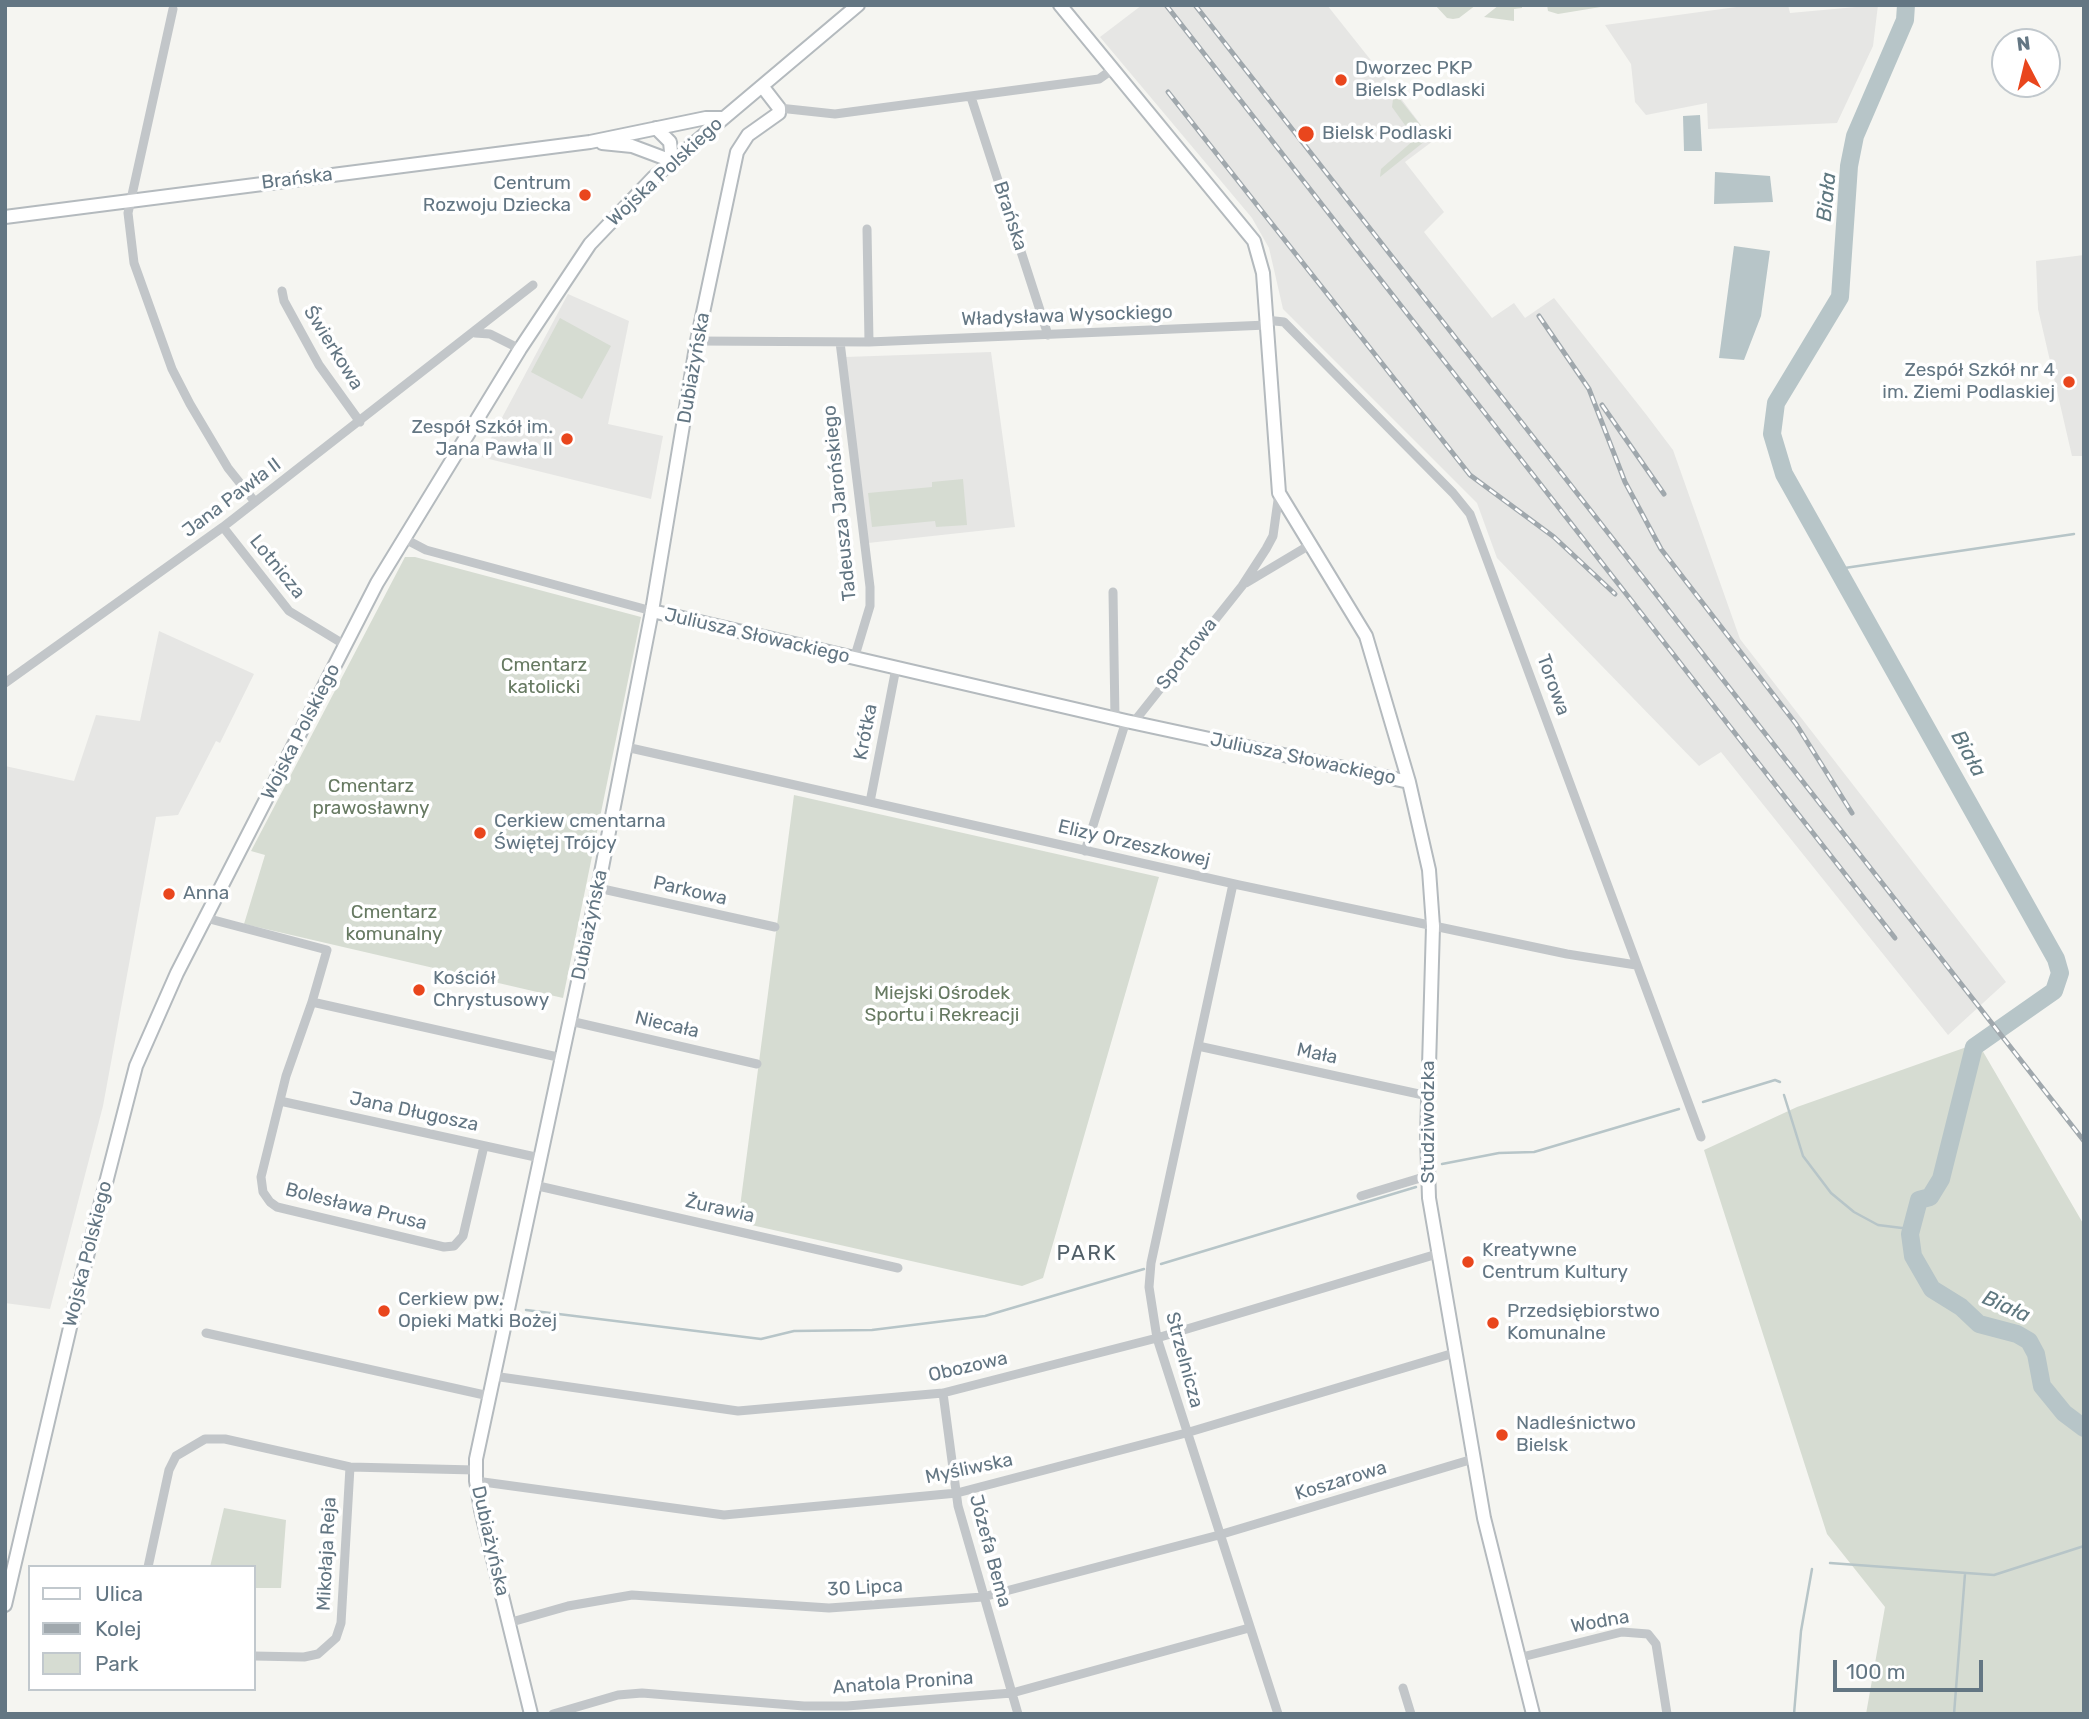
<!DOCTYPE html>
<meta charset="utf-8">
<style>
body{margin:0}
#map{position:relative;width:2089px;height:1719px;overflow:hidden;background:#f5f5f1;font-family:Rubik,sans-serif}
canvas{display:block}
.frame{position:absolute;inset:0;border:7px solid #637683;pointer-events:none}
.legend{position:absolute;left:28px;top:1565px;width:228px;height:126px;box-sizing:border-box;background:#fff;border:2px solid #c1c8cd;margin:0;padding:9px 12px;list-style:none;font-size:21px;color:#637683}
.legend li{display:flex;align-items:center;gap:14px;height:35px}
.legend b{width:35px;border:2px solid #c1c8cd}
.north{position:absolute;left:1991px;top:28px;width:70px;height:70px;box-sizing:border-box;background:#fff;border:2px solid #c1c8cd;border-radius:50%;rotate:353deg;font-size:19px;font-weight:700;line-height:28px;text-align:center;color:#637683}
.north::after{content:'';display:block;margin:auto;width:24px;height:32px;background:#e9461d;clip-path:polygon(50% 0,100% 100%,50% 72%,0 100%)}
.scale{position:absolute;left:1833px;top:1660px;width:150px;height:32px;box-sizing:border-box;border:4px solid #637683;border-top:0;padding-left:9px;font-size:21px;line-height:24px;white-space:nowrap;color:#637683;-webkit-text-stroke:5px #fff;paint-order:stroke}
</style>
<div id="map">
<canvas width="2089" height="1719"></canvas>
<div class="frame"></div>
<ul class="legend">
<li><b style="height:9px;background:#fff"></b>Ulica</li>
<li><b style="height:9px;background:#a0a8ad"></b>Kolej</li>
<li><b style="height:19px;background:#d6dcd2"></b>Park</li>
</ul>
<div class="north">N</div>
<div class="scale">100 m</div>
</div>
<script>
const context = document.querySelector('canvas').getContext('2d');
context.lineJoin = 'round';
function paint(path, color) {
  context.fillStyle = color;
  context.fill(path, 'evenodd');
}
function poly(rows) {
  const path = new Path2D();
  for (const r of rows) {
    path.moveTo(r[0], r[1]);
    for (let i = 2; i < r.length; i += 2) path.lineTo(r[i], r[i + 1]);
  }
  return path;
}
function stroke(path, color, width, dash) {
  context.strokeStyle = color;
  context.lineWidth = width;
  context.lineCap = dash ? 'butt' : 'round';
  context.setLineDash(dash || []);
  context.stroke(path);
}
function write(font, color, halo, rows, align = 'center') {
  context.font = font + ' Rubik,sans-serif';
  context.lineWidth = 7;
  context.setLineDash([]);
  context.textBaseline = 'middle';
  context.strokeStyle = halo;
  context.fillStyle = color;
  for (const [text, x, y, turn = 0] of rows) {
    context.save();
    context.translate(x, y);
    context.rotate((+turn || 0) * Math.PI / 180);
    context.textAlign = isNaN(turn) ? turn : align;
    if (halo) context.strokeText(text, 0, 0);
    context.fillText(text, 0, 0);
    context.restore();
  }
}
const built = poly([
 [1142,5,1327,5,1393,88,1433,141,1405,162,1444,212,1424,232,1492,318,1514,303,1525,318,1554,298,1645,413,1673,450,1740,639,2006,982,1948,1035,1721,752,1699,766,1497,558,1477,503,1283,309,1269,248,1252,218,1100,37],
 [1751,5,1788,5,1790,13,1878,5,1873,46,1837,123,1708,129,1707,103,1646,115,1635,102,1631,64,1605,25],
 [2084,255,2084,456,2072,456,2038,309,2036,261],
 [568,294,629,321,608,424,663,436,651,499,481,457],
 [991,352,1015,527,868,543,845,357],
 [159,631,254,674,220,743,216,741,178,815,156,817,103,1106,50,1309,5,1303,5,766,74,781,96,715,140,721]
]);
const green = poly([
 [1435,5,1476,5,1459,18,1453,19,1447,18],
 [1499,5,1522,5,1522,8,1514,9,1514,21,1484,17],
 [1547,5,1613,5,1558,14,1548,11],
 [1394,92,1430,137,1380,177,1381,169,1415,139,1392,107],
 [560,318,611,346,582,399,531,372],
 [963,479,967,525,936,527,935,521,872,527,868,493,932,487,932,482],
 [405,557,415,557,641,617,563,998,244,924,265,855,251,851],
 [794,795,1159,877,1043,1278,1022,1286,738,1222],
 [1978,1043,2084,1225,2084,1714,1866,1714,1885,1607,1827,1534,1704,1150,1797,1107],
 [224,1508,286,1520,281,1588,254,1588,254,1567,210,1567]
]);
const water = poly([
 [1700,115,1702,151,1684,151,1683,116],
 [1715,172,1770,176,1773,202,1714,204],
 [1734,246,1770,251,1761,316,1744,360,1719,358]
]);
const stream = poly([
 [1838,569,2074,534],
 [1784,1095,1803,1156,1831,1193,1854,1212,1878,1225,1910,1229],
 [1703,1102,1775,1080,1780,1082],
 [1442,1164,1499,1153,1534,1152,1679,1109],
 [1161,1264,1416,1187],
 [526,1310,761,1339,794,1331,872,1330,985,1316,1144,1269],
 [1830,1563,1994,1575,2084,1546],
 [1794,1714,1801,1631,1812,1569],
 [1954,1714,1965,1574]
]);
const river = poly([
 [1906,5,1905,20,1855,136,1849,166,1840,297,1776,403,1772,434,1784,474,2056,959,2060,973,2054,991,1974,1047,1941,1179,1930,1197,1919,1200,1910,1234,1913,1256,1932,1289,1961,1307,1979,1324,2017,1334,2029,1341,2036,1354,2042,1386,2064,1413,2084,1428]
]);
const street = poly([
 [173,9,128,213,134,263,172,369,190,404,228,468,255,502],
 [971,97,1048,335],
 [779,108,835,114,1099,79,1113,69],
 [867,229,869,342],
 [282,291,284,301,319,365,360,422],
 [1266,320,1284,322,1453,493,1470,514,1701,1137],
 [475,333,490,334,520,349],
 [697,341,869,342,1267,325],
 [840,342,870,587,870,606,854,659],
 [223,527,289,611,345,645],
 [403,538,426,550,652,611],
 [1246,583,1308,546],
 [1113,592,1115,719],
 [5,683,223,527,533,285],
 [1133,723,1242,586,1266,549,1273,536,1279,493],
 [626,747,1239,885,1567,954,1636,965],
 [870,802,896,668],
 [1085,851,1126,721],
 [1233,884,1151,1263,1149,1287,1157,1338,1278,1714],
 [598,888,775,927],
 [206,918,327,950,312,1002,562,1058],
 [312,1002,286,1076,261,1177,263,1192,270,1202,277,1207,444,1247,454,1246,463,1236,484,1146],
 [570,1021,757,1064],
 [1198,1046,1428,1096],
 [280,1101,540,1158],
 [534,1185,898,1268],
 [1361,1196,1427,1176],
 [206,1333,489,1396],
 [493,1376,738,1411,943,1393,1157,1338,1437,1254],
 [943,1393,958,1506,1018,1714],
 [476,1481,724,1515,957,1493,1186,1433,1454,1353],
 [148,1567,169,1470,176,1456,205,1439,225,1439,350,1467,475,1470],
 [508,1623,568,1606,632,1595,829,1608,983,1597,1219,1535,1473,1459],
 [254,1656,304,1657,318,1654,336,1638,341,1623,350,1467],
 [1518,1658,1622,1632,1648,1634,1656,1644,1667,1714],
 [1403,1688,1411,1714],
 [553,1714,618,1695,642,1693,804,1706,847,1706,1012,1693,1249,1628]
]);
const secondary = poly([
 [1060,5,1254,241,1263,273,1279,493,1366,636,1409,782,1429,870,1433,926,1427,1136,1429,1198,1484,1518,1533,1714],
 [656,128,670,142,672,161],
 [602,143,632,146,672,161],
 [5,217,590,142,706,118,723,118],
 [652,611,1126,721,1409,782],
 [5,1605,83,1272,136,1066,177,973,377,583,520,349,590,244,654,177,858,5],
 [531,1714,481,1510,476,1481,476,1459,598,888,652,611,697,341,737,152,748,135,779,113,779,108,762,86]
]);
const rail = poly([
 [1166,5,1895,938],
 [1195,5,2084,1141],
 [1168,92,1470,475,1554,537,1615,594],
 [1539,316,1589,389,1625,482,1661,549,1796,724,1852,813],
 [1602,405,1664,494]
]);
const markers = [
 [1341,80,7,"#e9461d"],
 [1306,134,9,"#e9461d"],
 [585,195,7,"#e9461d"],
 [2069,382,7,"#e9461d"],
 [567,439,7,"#e9461d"],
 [480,833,7,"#e9461d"],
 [169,894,7,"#e9461d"],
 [419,990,7,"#e9461d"],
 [1468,1262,7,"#e9461d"],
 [384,1311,7,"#e9461d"],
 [1493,1323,7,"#e9461d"],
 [1502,1435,7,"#e9461d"]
];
const poiNames = [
 ["Dworzec PKP",1355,69],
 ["Bielsk Podlaski",1355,91],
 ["Bielsk Podlaski",1322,134],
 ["Centrum",571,184,"right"],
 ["Rozwoju Dziecka",571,206,"right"],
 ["Zespół Szkół nr 4",2055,371,"right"],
 ["im. Ziemi Podlaskiej",2055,393,"right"],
 ["Zespół Szkół im.",553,428,"right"],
 ["Jana Pawła II",553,450,"right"],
 ["Cerkiew cmentarna",494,822],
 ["Świętej Trójcy",494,844],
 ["Anna",183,894],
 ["Kościół",433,979],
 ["Chrystusowy",433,1001],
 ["Kreatywne",1482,1251],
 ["Centrum Kultury",1482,1273],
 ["Cerkiew pw.",398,1300],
 ["Opieki Matki Bożej",398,1322],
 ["Przedsiębiorstwo",1507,1312],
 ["Komunalne",1507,1334],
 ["Nadleśnictwo",1516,1424],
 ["Bielsk",1516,1446]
];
const streetNames = [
 ["Wojska Polskiego",665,172,-43],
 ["Brańska",297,179,-7],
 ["Brańska",1010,216,72],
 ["Władysława Wysockiego",1067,316,-2],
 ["Świerkowa",333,348,58],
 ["Dubiażyńska",694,368,-80],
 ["Jana Pawła II",232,498,-37],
 ["Tadeusza Jarońskiego",840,503,-96],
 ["Lotnicza",277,567,51],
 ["Juliusza Słowackiego",757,636,13],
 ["Sportowa",1187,654,-52],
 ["Torowa",1553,685,70],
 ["Wojska Polskiego",301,732,-63],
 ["Krótka",866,732,-79],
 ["Juliusza Słowackiego",1303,759,12],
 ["Elizy Orzeszkowej",1134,844,13],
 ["Parkowa",690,891,13],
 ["Dubiażyńska",590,925,-78],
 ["Niecała",667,1025,13],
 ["Mała",1317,1054,12],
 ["Jana Długosza",414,1112,12],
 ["Studziwodzka",1429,1122,-90],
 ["Bolesława Prusa",356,1207,14],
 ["Żurawia",720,1209,13],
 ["Wojska Polskiego",88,1254,-76],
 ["Strzelnicza",1184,1360,75],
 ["Obozowa",968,1367,-13],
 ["Myśliwska",969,1469,-12],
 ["Koszarowa",1341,1481,-17],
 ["Dubiażyńska",490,1541,77],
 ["Józefa Bema",990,1551,75],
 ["Mikołaja Reja",327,1554,-87],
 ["30 Lipca",865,1588,-3],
 ["Wodna",1600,1622,-10],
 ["Anatola Pronina",903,1683,-4]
];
const parkNames = [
 ["Cmentarz",544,666],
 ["katolicki",544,688],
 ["Cmentarz",371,787],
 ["prawosławny",371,809],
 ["Cmentarz",394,913],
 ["komunalny",394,935],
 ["Miejski Ośrodek",942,994],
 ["Sportu i Rekreacji",942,1016]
];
const waterNames = [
 ["Biała",1827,197,-84],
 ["Biała",1968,754,61],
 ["Biała",2006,1307,24]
];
const neighbourhoodNames = [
 ["PARK",1087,1254]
];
paint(built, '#e6e6e4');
paint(green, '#d6dcd2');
paint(water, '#b7c5c8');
stroke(stream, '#b7c5c8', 2.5);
stroke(river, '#b7c5c8', 18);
stroke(secondary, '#b4babe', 16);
stroke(street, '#c2c6c9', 9);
stroke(secondary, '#fff', 12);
stroke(rail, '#a0a8ad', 5);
stroke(rail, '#fff', 2.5, [8]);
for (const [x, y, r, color] of markers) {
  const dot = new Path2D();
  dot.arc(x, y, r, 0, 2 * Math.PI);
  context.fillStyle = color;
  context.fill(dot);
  stroke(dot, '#fff', 2.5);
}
write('19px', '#637683', '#fff', poiNames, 'left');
write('19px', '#637683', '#fff', streetNames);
write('19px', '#677a62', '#fff', parkNames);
write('italic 21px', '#5f7880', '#fff', waterNames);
context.letterSpacing = '2px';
write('21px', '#515f68', '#fff', neighbourhoodNames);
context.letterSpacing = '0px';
</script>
